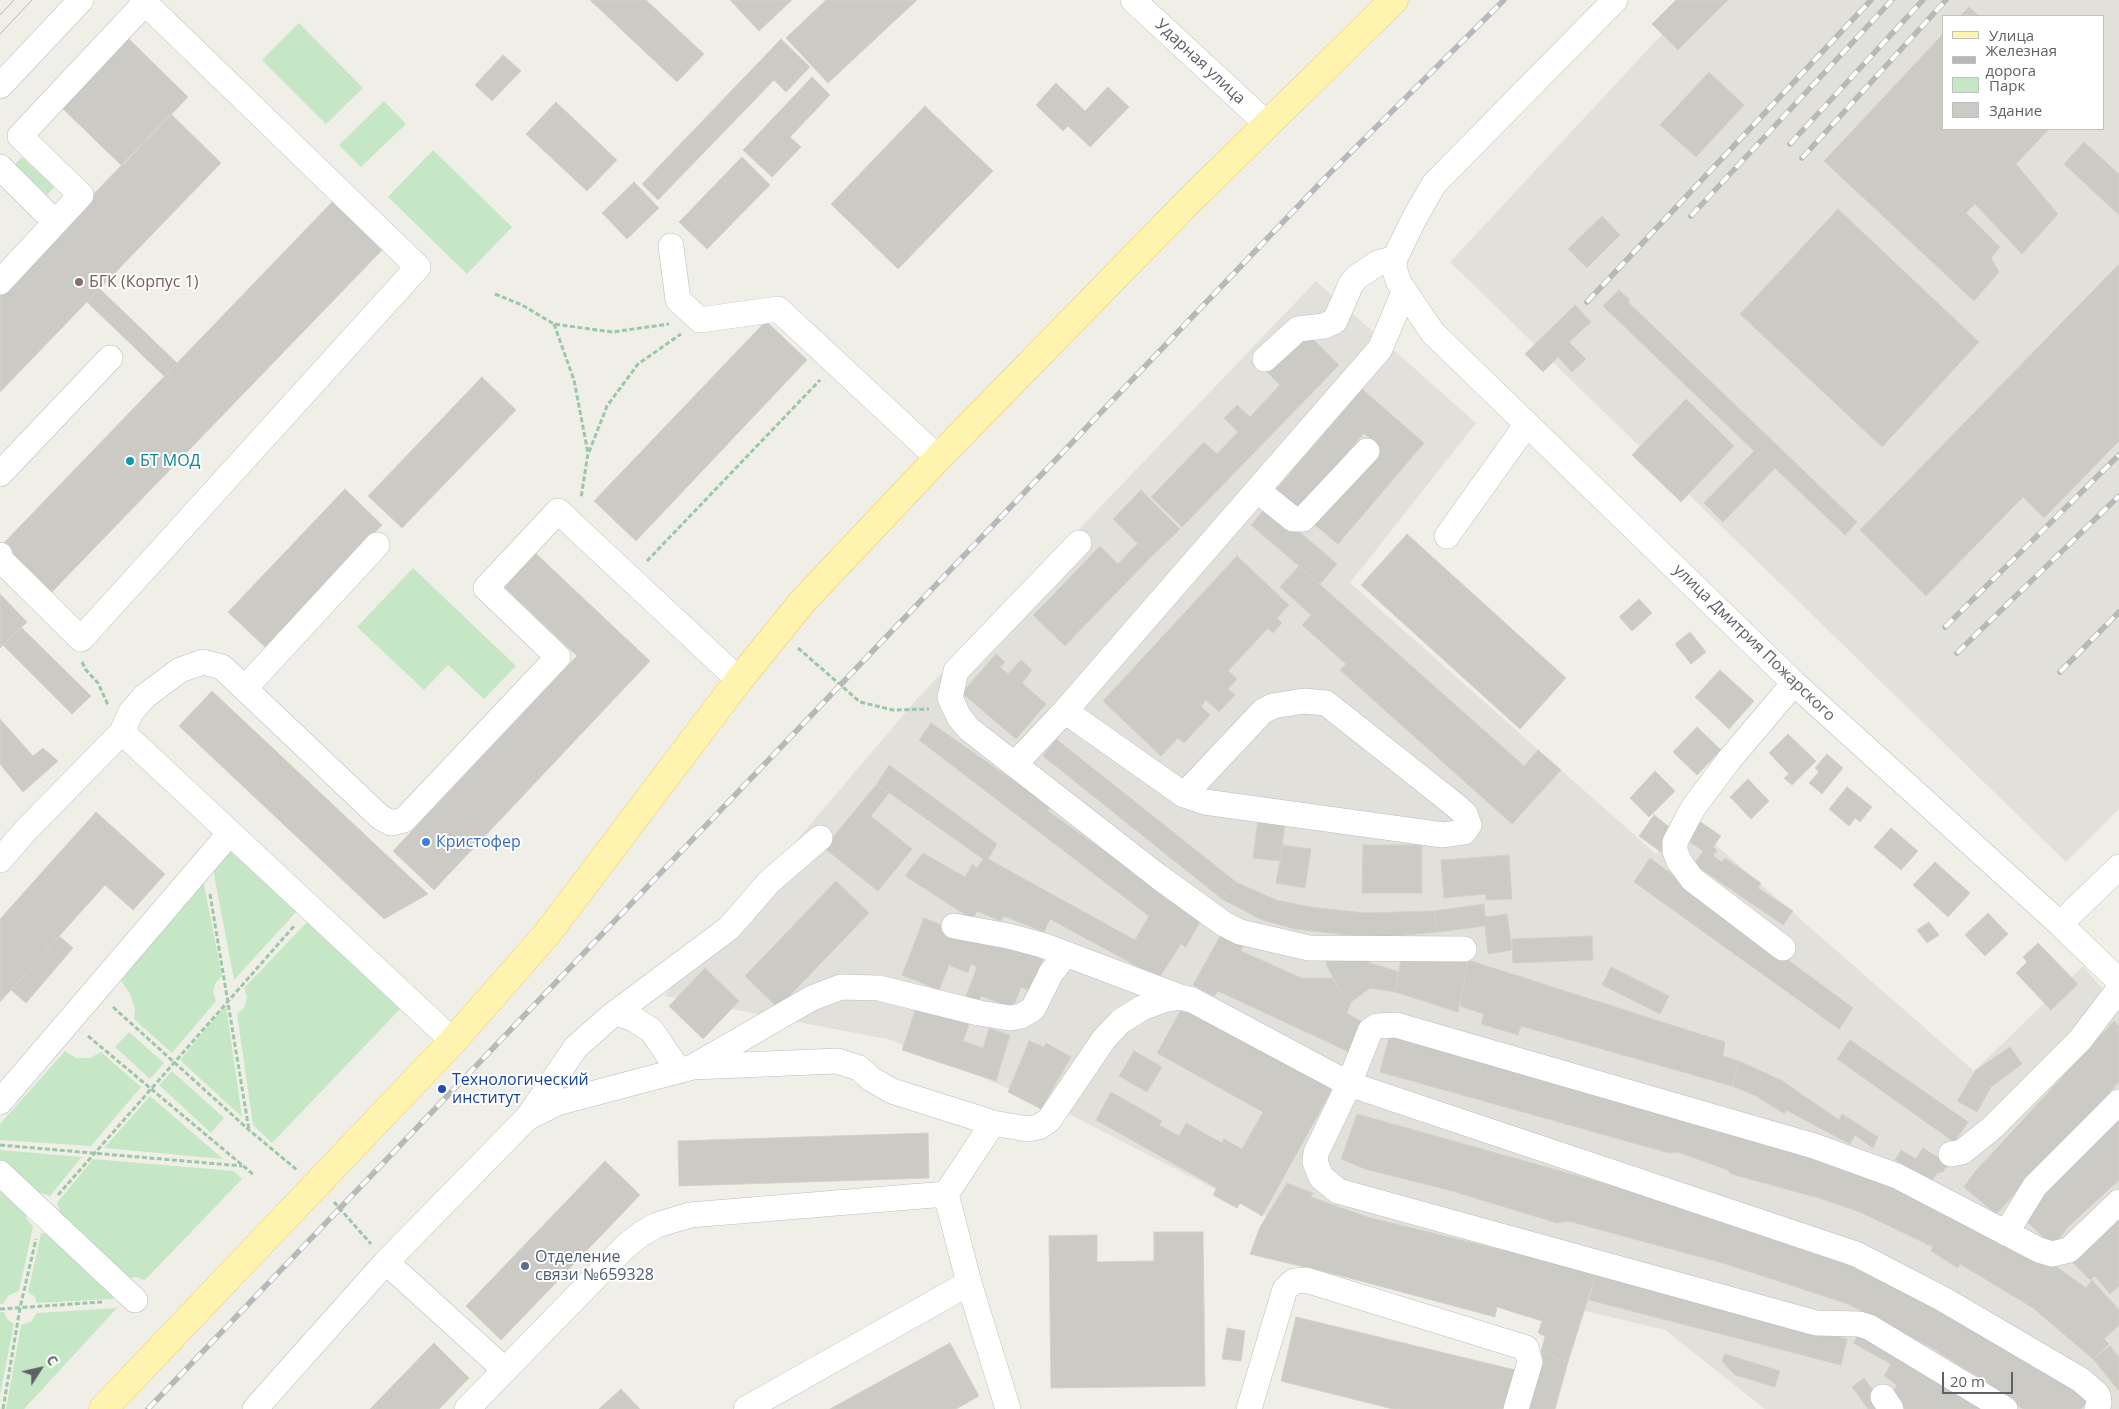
<!DOCTYPE html>
<meta charset="utf-8">
<style>
body{margin:0}
#map{position:relative;width:2119px;height:1409px;overflow:hidden;background:#f0efe7;font-family:"Open Sans",sans-serif}
canvas{display:block}
.legend{position:absolute;left:1942px;top:15px;width:162px;height:115px;box-sizing:border-box;background:#fff;border:1px solid #bfc0c2;margin:0;padding:6px 9px;list-style:none;font-size:15px;color:#5e6267}
.legend li{display:flex;align-items:center;gap:10px;height:25px}
.legend b{width:25px;border:1px solid #bfc0c2}
.north{position:absolute;left:15px;top:1344px;width:50px;height:50px;-webkit-text-stroke:4px #fff;paint-order:stroke;rotate:55deg;font-size:14px;font-weight:700;line-height:20px;text-align:center;color:#5e6267}
.north::after{content:'';display:block;margin:auto;width:18px;height:22px;background:#5e6267;clip-path:polygon(50% 0,100% 100%,50% 72%,0 100%)}
.scale{position:absolute;left:1942px;top:1372px;width:71px;height:22px;box-sizing:border-box;border:2px solid #5e6267;border-top:0;padding-left:6px;font-size:15px;line-height:18px;white-space:nowrap;color:#5e6267;-webkit-text-stroke:4px #fff;paint-order:stroke}
</style>
<div id="map">
<canvas width="2119" height="1409"></canvas>
<ul class="legend">
<li><b style="height:6px;background:#fef4af"></b>Улица</li>
<li><b style="height:6px;background:#b7b8b8"></b>Железная дорога</li>
<li><b style="height:14px;background:#c5e7c6"></b>Парк</li>
<li><b style="height:14px;background:#cccac4"></b>Здание</li>
</ul>
<div class="north">С</div>
<div class="scale">20 m</div>
</div>
<script>
const context = document.querySelector('canvas').getContext('2d');
context.lineJoin = 'round';
function paint(path, color) {
  context.fillStyle = color;
  context.fill(path, 'evenodd');
}
function poly(rows) {
  const path = new Path2D();
  for (const r of rows) {
    path.moveTo(r[0], r[1]);
    for (let i = 2; i < r.length; i += 2) path.lineTo(r[i], r[i + 1]);
  }
  return path;
}
function stroke(path, color, width, dash) {
  context.strokeStyle = color;
  context.lineWidth = width;
  context.lineCap = dash ? 'butt' : 'round';
  context.setLineDash(dash || []);
  context.stroke(path);
}
function write(font, color, halo, rows, align = 'center') {
  context.font = font + ' "Open Sans",sans-serif';
  context.lineWidth = 4;
  context.setLineDash([]);
  context.textBaseline = 'middle';
  context.strokeStyle = halo;
  context.fillStyle = color;
  for (const [text, x, y, turn = 0] of rows) {
    context.save();
    context.translate(x, y);
    context.rotate((+turn || 0) * Math.PI / 180);
    context.textAlign = isNaN(turn) ? turn : align;
    if (halo) context.strokeText(text, 0, 0);
    context.fillText(text, 0, 0);
    context.restore();
  }
}
const industrial = poly([
 [1694,0,2119,0,2119,809,2066,862,1450,262],
 [1943,16,2103,16,2103,129,1943,129],
 [1316,281,1476,423,1350,583,1656,854,1685,818,1974,1071,2083,966,2119,1008,2119,1409,1765,1409,1665,1330,1335,1251,1063,1111,891,1040,664,996,917,699]
]);
const green = poly([
 [299,23,363,88,326,124,262,60],
 [384,101,406,124,361,167,339,145],
 [433,150,512,227,467,274,388,197],
 [22,157,54,187,47,195,15,164],
 [413,568,516,666,484,699,448,665,424,690,357,627],
 [229,850,297,911,234,980,213,869],
 [203,879,222,976,216,982,213,992,216,1001,172,1053,134,1019,135,1008,129,992,121,981],
 [308,921,402,1007,272,1143,253,1125,237,1014,244,1008,247,997,244,988],
 [226,1005,242,1117,180,1060],
 [129,1032,164,1063,150,1079,115,1047],
 [65,1051,76,1058,90,1058,101,1052,141,1087,91,1146,0,1140,0,1124],
 [172,1071,224,1118,211,1133,159,1085],
 [150,1096,223,1159,104,1148],
 [0,1150,82,1157,50,1196,42,1193,35,1195,0,1165],
 [93,1159,234,1171,242,1179,145,1280,135,1277,126,1280,59,1219,60,1211,57,1203],
 [0,1183,26,1207,26,1218,33,1227,19,1291,9,1295,3,1304,0,1304],
 [41,1233,48,1234,112,1293,113,1299,37,1303,34,1296,28,1292],
 [117,1308,24,1409,6,1409,21,1325,31,1322,37,1313],
 [0,1312,4,1312,7,1319,14,1324,0,1395]
]);
const building = poly([
 [590,0,646,0,704,54,677,82,590,0],
 [730,0,792,0,759,31,730,0],
 [826,0,917,0,828,83,786,38,826,0],
 [1676,0,1728,0,1678,50,1652,24,1676,0],
 [1969,7,1979,16,1960,16,1969,7],
 [1943,34,1943,129,2049,129,2016,164,2058,214,2022,254,1975,204,1966,213,2000,247,1991,258,1999,272,1974,301,1824,161,1943,34],
 [127,37,188,97,122,166,60,106,127,37],
 [781,39,810,67,786,92,774,80,658,200,642,184,781,39],
 [503,55,521,71,492,101,475,85,503,55],
 [1709,72,1744,105,1696,157,1660,125,1709,72],
 [812,77,830,95,790,137,801,147,772,177,743,150,812,77],
 [1056,83,1085,111,1108,87,1129,107,1090,147,1068,126,1063,131,1036,105,1056,83],
 [556,102,617,160,587,191,526,134,556,102],
 [925,106,993,171,898,269,831,204,925,106],
 [171,114,221,163,0,392,0,291,171,114],
 [2084,142,2119,174,2119,215,2064,164,2084,142],
 [742,157,770,185,707,249,679,222,742,157],
 [634,182,659,208,627,239,602,213,634,182],
 [335,199,385,247,50,594,1,546,335,199],
 [1838,209,1979,342,1882,447,1740,314,1838,209],
 [1602,216,1620,235,1587,268,1568,249,1602,216],
 [2119,264,2119,441,2044,518,2023,497,1926,596,1860,530,2119,264],
 [100,289,177,363,164,376,87,302,100,289],
 [1619,290,1630,300,1628,302,1857,522,1845,535,1775,468,1723,522,1704,503,1754,451,1603,306,1619,290],
 [1575,305,1591,322,1569,342,1586,359,1572,372,1558,357,1543,372,1525,354,1575,305],
 [766,321,807,360,636,541,594,501,766,321],
 [1306,332,1339,365,1182,527,1151,497,1204,442,1217,454,1238,432,1224,418,1237,405,1250,417,1280,385,1267,372,1306,332],
 [482,377,516,410,402,528,368,496,482,377],
 [1362,389,1424,443,1338,544,1315,525,1380,447,1364,433,1298,510,1275,491,1362,389],
 [1686,399,1734,446,1681,502,1632,455,1686,399],
 [345,489,382,525,265,647,228,612,345,489],
 [1141,490,1180,529,1151,557,1113,519,1141,490],
 [1268,505,1337,564,1320,584,1251,525,1268,505],
 [1407,534,1566,678,1520,729,1361,585,1407,534],
 [1138,543,1151,557,1085,625,1053,595,1100,546,1118,564,1138,543],
 [531,549,650,661,434,890,393,851,577,656,499,582,531,549],
 [1237,556,1289,605,1277,618,1282,623,1273,633,1268,628,1228,671,1237,679,1228,689,1235,695,1219,712,1206,700,1201,706,1210,715,1184,743,1178,738,1161,756,1103,701,1237,556],
 [1299,566,1524,766,1538,750,1561,770,1512,824,1340,670,1346,664,1302,625,1311,615,1280,587,1299,566],
 [0,594,27,622,0,648,0,594],
 [1053,595,1085,625,1065,646,1033,615,1053,595],
 [1639,599,1652,613,1632,631,1619,617,1639,599],
 [21,627,91,696,72,714,3,645,21,627],
 [1690,632,1706,652,1691,664,1675,644,1690,632],
 [996,654,1005,662,1000,667,1008,674,1021,660,1032,670,1022,683,1046,704,1016,739,962,693,996,654],
 [1720,670,1754,701,1729,729,1695,697,1720,670],
 [212,691,428,894,384,919,179,726,212,691],
 [0,719,33,756,43,748,58,761,23,792,0,764,0,719],
 [931,723,1050,806,1048,811,1172,899,1205,913,1186,947,1181,944,1159,978,1050,919,1044,932,1004,916,1000,921,977,911,972,919,905,876,923,853,965,877,972,864,977,868,983,859,877,784,889,765,997,844,988,859,1135,940,1149,916,919,740,931,723],
 [1697,727,1721,750,1697,775,1673,752,1697,727],
 [1788,734,1816,761,1792,785,1784,778,1789,774,1769,753,1788,734],
 [1056,739,1236,882,1222,899,1043,756,1056,739],
 [1827,754,1843,768,1822,794,1809,783,1819,772,1815,768,1827,754],
 [1655,771,1675,791,1649,817,1630,798,1655,771],
 [1748,779,1769,801,1751,819,1730,797,1748,779],
 [877,784,889,793,871,816,912,849,878,891,824,848,877,784],
 [1847,787,1872,807,1860,822,1855,818,1849,826,1829,809,1847,787],
 [96,812,165,874,133,910,105,885,0,1002,0,919,96,812],
 [1654,815,1677,833,1662,853,1639,836,1654,815],
 [1696,819,1721,836,1713,847,1717,850,1713,856,1722,862,1725,858,1761,883,1758,888,1793,911,1783,925,1694,864,1703,851,1684,838,1696,819],
 [1258,820,1285,824,1280,861,1253,858,1258,820],
 [1891,828,1918,851,1901,870,1874,847,1891,828],
 [1283,845,1311,849,1305,888,1276,883,1283,845],
 [1363,845,1422,845,1422,893,1362,893,1363,845],
 [1509,855,1512,899,1486,900,1486,894,1444,898,1441,860,1509,855],
 [1650,858,1853,1008,1839,1029,1634,882,1650,858],
 [1935,862,1970,893,1948,917,1913,885,1935,862],
 [836,881,869,913,778,1008,745,976,836,881],
 [1236,882,1276,900,1310,907,1365,913,1434,911,1438,932,1393,936,1356,936,1295,929,1262,920,1222,899,1236,882],
 [1484,904,1485,917,1507,914,1512,950,1488,954,1485,926,1438,932,1434,911,1484,904],
 [1988,913,2008,934,1985,956,1965,935,1988,913],
 [924,918,967,935,1021,953,1022,950,1043,959,1030,991,1021,987,1013,1008,981,996,979,1001,966,996,977,967,971,964,968,973,949,965,939,990,902,975,924,918],
 [1929,922,1939,935,1927,943,1917,930,1929,922],
 [1224,929,1246,940,1241,951,1301,978,1332,978,1339,989,1351,1002,1347,1013,1362,1022,1349,1052,1218,991,1214,996,1193,985,1224,929],
 [59,936,73,948,26,1003,11,990,59,936],
 [1592,936,1593,960,1513,963,1512,939,1592,936],
 [2038,943,2078,984,2051,1010,2016,973,2027,962,2023,957,2038,943],
 [1433,954,1468,960,1458,1012,1395,992,1401,960,1432,962,1433,954],
 [1325,955,1365,955,1370,963,1399,972,1395,992,1370,988,1351,1002,1339,989,1327,966,1325,955],
 [1468,960,1725,1042,1723,1056,1739,1061,1732,1086,1521,1026,1518,1035,1481,1024,1484,1014,1460,1006,1468,960],
 [1611,967,1669,996,1660,1014,1602,985,1611,967],
 [705,968,739,1001,703,1039,669,1006,705,968],
 [918,1002,972,1016,963,1041,983,1048,989,1028,1010,1035,996,1081,902,1050,918,1002],
 [1185,1003,1334,1086,1262,1216,1240,1203,1237,1208,1213,1195,1217,1188,1096,1120,1111,1092,1162,1121,1159,1125,1179,1136,1186,1123,1222,1143,1224,1139,1242,1149,1263,1112,1157,1053,1185,1003],
 [2114,1021,2119,1026,2119,1082,1996,1214,1964,1187,1974,1173,2114,1021],
 [1391,1030,1816,1151,2047,1260,2086,1288,2092,1280,2119,1310,2119,1325,2104,1339,2109,1344,2093,1359,2033,1308,1960,1264,1958,1268,1931,1251,1933,1247,1860,1212,1819,1198,1731,1174,1728,1170,1677,1152,1669,1153,1380,1072,1391,1030],
 [1850,1040,1968,1122,1954,1142,1837,1059,1850,1040],
 [1029,1041,1044,1047,1046,1043,1071,1057,1041,1109,1008,1092,1029,1041],
 [2010,1047,2022,1064,1991,1087,1977,1112,1957,1101,1976,1070,2010,1047],
 [1134,1051,1162,1067,1147,1092,1119,1076,1134,1051],
 [1739,1061,1781,1080,1839,1120,1842,1114,1878,1137,1873,1148,1855,1135,1850,1144,1786,1110,1785,1114,1756,1096,1732,1086,1739,1061],
 [1357,1114,1660,1199,1846,1261,2036,1364,2088,1400,2081,1409,2023,1409,1985,1381,1932,1348,1848,1304,1726,1264,1568,1221,1557,1223,1452,1191,1365,1169,1341,1159,1357,1114],
 [2119,1120,2119,1180,2068,1227,2053,1246,2023,1218,2041,1191,2119,1120],
 [928,1133,929,1178,679,1186,678,1141,928,1133],
 [1923,1148,1948,1164,1943,1172,1937,1173,1931,1182,1895,1160,1901,1150,1916,1159,1923,1148],
 [605,1161,640,1195,501,1340,466,1306,605,1161],
 [1287,1183,1313,1193,1311,1197,1367,1217,1596,1273,1568,1362,1541,1352,1545,1336,1538,1333,1542,1321,1497,1307,1495,1317,1342,1276,1250,1254,1260,1227,1287,1183],
 [2119,1219,2119,1286,2110,1294,2095,1276,2090,1280,2073,1263,2119,1219],
 [1154,1232,1203,1232,1205,1386,1051,1388,1049,1236,1097,1235,1097,1262,1154,1261,1154,1232],
 [1596,1273,1847,1339,1841,1365,1589,1300,1596,1273],
 [1296,1317,1515,1370,1506,1409,1393,1409,1281,1381,1296,1317],
 [1227,1328,1245,1331,1241,1361,1222,1359,1227,1328],
 [1862,1330,1992,1409,1902,1409,1891,1395,1897,1385,1884,1376,1891,1364,1853,1343,1862,1330],
 [434,1343,469,1378,439,1409,370,1409,434,1343],
 [950,1343,979,1396,956,1409,830,1409,950,1343],
 [2110,1346,2119,1357,2119,1391,2093,1359,2110,1346],
 [1541,1352,1568,1362,1555,1409,1524,1409,1541,1352],
 [1725,1354,1780,1371,1775,1387,1735,1375,1722,1361,1725,1354],
 [1864,1378,1887,1409,1868,1409,1852,1387,1864,1378],
 [621,1389,640,1409,599,1409,621,1389]
]);
const path = poly([
 [495,294,522,305,554,324,612,332,669,324],
 [554,324,574,380,588,453,581,498],
 [589,452,607,406,638,364,681,334],
 [647,561,820,380],
 [798,648,860,702,893,710,929,709],
 [82,662,86,670,98,683,108,705],
 [210,894,249,1130],
 [113,1007,249,1130,297,1170],
 [88,1036,254,1175],
 [0,1145,242,1166],
 [58,1195,295,925],
 [334,1202,371,1244],
 [0,1309,102,1302],
 [3,1409,20,1308,36,1239]
]);
const minor = poly([
 [1133,0,1267,124],
 [1615,0,1434,184,1415,217,1395,258,1394,268,1399,283,1433,333,1794,683,2060,924,2119,981],
 [0,86,81,0],
 [0,167,55,222],
 [671,246,678,300,700,320,778,309,938,458],
 [0,282,81,195,20,136,145,3],
 [1265,359,1298,329,1324,326,1335,321,1351,284,1357,277,1378,263,1395,258],
 [0,474,110,358],
 [1257,490,1293,519,1303,519,1367,451],
 [1447,536,1527,424],
 [1079,543,956,671,950,698,959,717,969,729,1159,877,1224,924,1240,932,1309,948,1464,949],
 [0,555,1,560,81,639,418,267,142,0],
 [245,688,377,545],
 [1065,711,1184,795,1263,711,1273,706,1304,701,1326,703,1455,805,1465,814,1469,825,1464,832,1443,835,1205,802,1184,795],
 [122,732,453,1041],
 [1015,764,1065,711,1380,349,1404,292],
 [0,860,26,830,122,732,131,712,145,696,180,670,203,662,222,667,380,817,391,823,404,820,558,657,486,588,558,511,739,680],
 [2060,924,2119,867],
 [954,926,1008,936,1042,945,1180,997],
 [1783,948,1692,879,1679,861,1675,851,1675,842,1693,808,1729,760,1794,683],
 [616,1013,634,1019,652,1031,679,1071],
 [696,1065,812,998,841,987,879,988,979,1013,1010,1018,1021,1016,1033,1009,1051,973,1066,954],
 [0,1102,230,833],
 [528,1117,576,1047,610,1017,729,928,769,882,820,838],
 [1951,1154,1962,1152,1992,1128,2080,1040,2119,989],
 [0,1173,135,1300],
 [946,1194,969,1283,1008,1409],
 [2006,1233,2035,1186,2119,1102],
 [386,1262,505,1370],
 [1883,1397,1891,1409],
 [255,1409,386,1262,527,1118,557,1103,693,1067,837,1061,859,1068,871,1079,892,1091,993,1123,1027,1129,1039,1127,1049,1120,1104,1039,1121,1021,1142,1008,1163,1000,1180,997,1192,1000,1349,1084,1370,1031,1377,1026,1396,1025,1814,1146,1897,1176,2039,1250,2052,1254,2069,1250,2119,1202],
 [467,1409,625,1247,641,1234,657,1225,690,1215,946,1194,993,1123],
 [746,1409,969,1283],
 [1249,1409,1285,1289,1294,1281,1306,1280,1526,1348,1530,1362,1516,1409],
 [2005,1409,1869,1327,1859,1324,1816,1323,1338,1191,1321,1177,1315,1162,1316,1153,1349,1084,1856,1254,1943,1299,2081,1380,2098,1395,2099,1403,2097,1409]
]);
const major = poly([
 [103,1409,453,1041,546,935,739,680,803,601,938,458,1189,201,1394,0]
]);
const tram = poly([
 [0,15,14,0],
 [0,34,32,0]
]);
const rail = poly([
 [1790,144,1923,0],
 [1802,158,1946,0],
 [1691,216,1892,0],
 [1587,302,1871,0],
 [1945,627,2119,455],
 [1957,653,2119,496],
 [2060,672,2119,612],
 [148,1409,1327,176,1504,0]
]);
const markers = [
 [79,282,5,"#8d6e63"],
 [130,461,5,"#0f9aa8"],
 [426,842,5,"#3f7fe0"],
 [442,1089,5,"#1a4fb4"],
 [525,1266,5,"#5c6f8a"]
];
const streetNames = [
 ["Ударная улица",1200,62,43],
 ["улица Дмитрия Пожарского",1754,643,44]
];
const educationNames = [
 ["БГК (Корпус 1)",89,282]
];
const cultureNames = [
 ["БТ МОД",140,461]
];
const shopNames = [
 ["Кристофер",436,842]
];
const transitNames = [
 ["Технологический",452,1080],
 ["институт",452,1098]
];
const serviceNames = [
 ["Отделение",535,1257],
 ["связи №659328",535,1275]
];
paint(industrial, '#e2e0db');
paint(green, '#c5e7c6');
paint(building, '#cccac4');
stroke(building, '#d5d1c5', 1);
stroke(minor, '#b9bcc0', 26);
stroke(major, '#efcd61', 29);
stroke(path, '#9cc6a9', 3, [5, 2.5]);
stroke(minor, '#fff', 25);
stroke(major, '#fef4af', 28);
stroke(tram, '#b7b8b8', 1);
stroke(rail, '#b7b8b8', 5.5);
stroke(rail, '#fff', 4, [11]);
for (const [x, y, r, color] of markers) {
  const dot = new Path2D();
  dot.arc(x, y, r, 0, 2 * Math.PI);
  context.fillStyle = color;
  context.fill(dot);
  stroke(dot, '#fff', 2);
}
write('16px', '#5e6267', '#fff', streetNames);
write('16px', '#785e54', '#fff', educationNames, 'left');
write('16px', '#0d838f', '#fff', cultureNames, 'left');
write('16px', '#366cbe', '#fff', shopNames, 'left');
write('16px', '#164399', '#fff', transitNames, 'left');
write('16px', '#4e5e75', '#fff', serviceNames, 'left');
</script>
